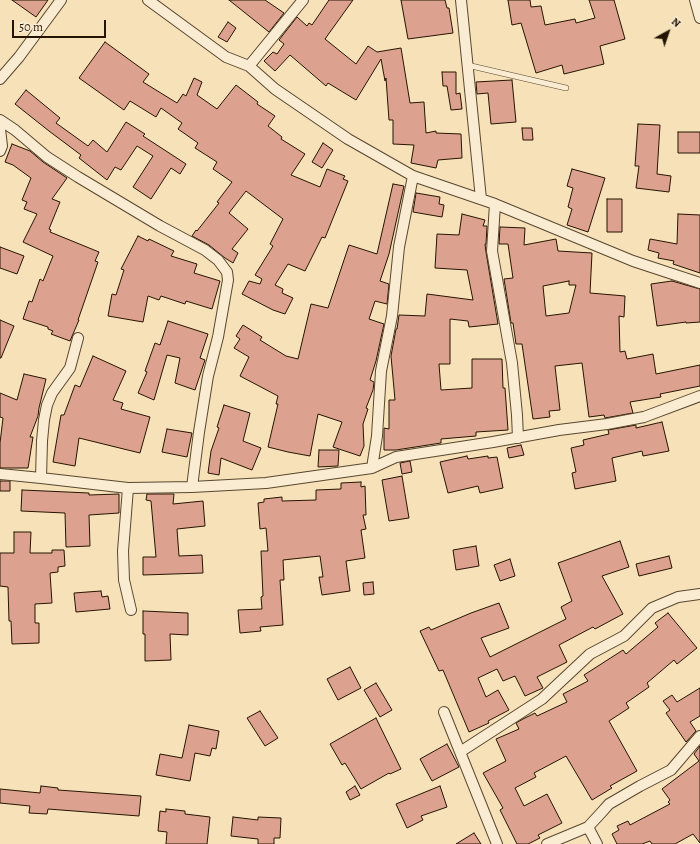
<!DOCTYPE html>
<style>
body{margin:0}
#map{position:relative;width:700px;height:844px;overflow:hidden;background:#f6e1b9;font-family:Alegreya,serif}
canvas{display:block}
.north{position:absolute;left:648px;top:12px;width:40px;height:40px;-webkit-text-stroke:3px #f9ecd2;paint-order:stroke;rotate:40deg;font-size:11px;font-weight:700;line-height:16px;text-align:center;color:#251400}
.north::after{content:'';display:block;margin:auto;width:14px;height:18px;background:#251400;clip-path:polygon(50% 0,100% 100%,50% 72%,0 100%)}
.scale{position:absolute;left:12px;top:20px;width:94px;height:18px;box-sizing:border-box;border:2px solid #251400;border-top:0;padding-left:5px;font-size:12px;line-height:14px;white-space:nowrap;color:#251400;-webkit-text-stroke:3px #f9ecd2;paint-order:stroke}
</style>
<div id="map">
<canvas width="700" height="844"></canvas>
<div class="north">N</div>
<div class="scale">50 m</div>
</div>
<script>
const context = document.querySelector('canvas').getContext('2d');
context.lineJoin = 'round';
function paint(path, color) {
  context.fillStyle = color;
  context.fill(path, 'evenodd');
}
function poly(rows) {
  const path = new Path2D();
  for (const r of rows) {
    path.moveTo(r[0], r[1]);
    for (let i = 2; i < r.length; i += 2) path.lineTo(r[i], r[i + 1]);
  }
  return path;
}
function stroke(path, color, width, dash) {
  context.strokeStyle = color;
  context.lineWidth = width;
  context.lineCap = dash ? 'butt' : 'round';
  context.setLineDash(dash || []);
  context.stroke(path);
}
const building = poly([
 [12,0,48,0,36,17,12,0],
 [229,0,265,0,284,13,269,32,229,0],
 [329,0,353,0,325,39,356,64,368,46,377,52,401,48,410,103,424,102,426,133,436,131,436,133,461,134,462,158,438,160,436,168,411,163,414,145,393,144,393,120,389,120,386,78,385,81,381,59,356,100,328,83,326,86,290,55,275,71,264,61,273,52,277,54,284,44,279,40,297,17,307,26,309,23,312,25,329,0],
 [401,0,445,0,447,8,449,8,453,33,408,39,401,0],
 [508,0,530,0,531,7,541,6,545,25,575,19,576,23,595,18,589,0,614,0,625,39,600,46,604,64,564,74,562,65,536,73,521,23,512,25,508,0],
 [228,22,236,28,227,42,218,37,228,22],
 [105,42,149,74,143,82,177,103,183,94,186,96,194,78,202,82,197,95,217,109,236,85,258,102,257,104,275,116,268,126,282,137,281,139,305,154,291,175,320,187,327,169,345,176,343,179,348,181,325,238,322,237,305,271,288,264,275,285,283,289,282,293,293,298,285,314,273,310,242,294,249,281,260,284,262,279,255,275,273,246,270,244,283,219,246,191,229,213,248,229,232,249,238,253,233,263,225,258,209,245,192,236,196,230,197,231,219,203,217,202,232,182,213,169,217,162,195,148,198,143,178,129,182,123,161,108,156,117,130,101,124,110,79,78,105,42],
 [442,72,456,72,456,94,460,93,462,109,451,110,447,86,443,86,442,72],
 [512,80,516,122,491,124,488,93,477,94,476,82,512,80],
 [26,90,60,118,56,123,88,146,93,140,107,152,126,122,145,134,143,136,186,164,180,174,171,168,151,199,133,187,153,156,137,146,121,170,115,167,107,180,79,158,81,155,49,131,15,104,26,90],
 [638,124,660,125,657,174,671,176,669,192,636,188,639,166,635,166,638,124],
 [522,128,532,128,533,140,523,140,522,128],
 [678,132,700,132,700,153,678,153,678,132],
 [323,143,333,150,322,168,312,162,323,143],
 [12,144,30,151,43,162,67,178,52,199,60,202,49,229,51,230,50,232,99,252,95,261,98,262,78,320,79,320,70,341,51,334,53,331,48,329,48,327,23,319,29,301,32,302,40,279,43,281,53,256,23,242,37,214,24,209,27,202,22,200,31,178,13,165,5,162,12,144],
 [572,169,605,178,588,232,567,225,572,209,568,207,573,188,567,186,572,169],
 [393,184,404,186,389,254,380,281,389,284,387,304,375,301,369,319,384,324,376,361,370,380,374,382,373,390,366,408,368,409,363,424,364,446,360,456,333,447,342,422,318,414,310,456,288,452,268,447,278,404,276,404,278,396,240,376,249,357,234,348,240,339,236,336,243,325,262,337,260,340,286,356,298,359,311,304,328,308,349,245,377,254,393,184],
 [416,193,440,197,439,204,444,205,442,217,413,212,416,193],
 [607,199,622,199,622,232,607,232,607,199],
 [462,214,485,220,483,226,487,226,486,244,485,244,486,252,498,324,469,327,468,321,450,319,450,364,439,364,441,390,472,388,472,359,502,359,503,388,505,388,508,430,476,432,476,436,441,439,441,443,396,450,384,450,384,428,389,429,389,400,395,400,391,356,396,329,397,329,399,315,425,316,427,294,473,300,467,270,435,268,437,234,459,235,462,214],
 [678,214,700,215,700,273,673,264,674,261,658,258,659,253,648,250,650,239,677,244,678,214],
 [500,227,525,228,524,245,556,239,558,251,592,253,590,293,625,296,624,317,619,316,620,352,625,351,627,359,653,354,656,374,700,365,700,386,660,394,661,397,630,402,633,413,605,418,604,415,589,417,582,363,555,366,560,410,549,411,550,417,533,419,522,344,516,344,513,323,511,323,504,279,513,278,508,244,499,244,500,227],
 [569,281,569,285,576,285,569,313,546,316,543,286,569,281],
 [138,236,148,241,149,239,174,251,171,256,197,264,194,273,220,281,212,309,186,301,185,304,161,296,159,300,148,296,143,322,108,316,112,294,116,295,124,270,121,269,138,236],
 [0,247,24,256,17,274,0,268,0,247],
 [672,281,700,289,700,322,686,323,686,322,657,326,651,284,672,281],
 [0,320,14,326,1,358,0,358,0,320],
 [168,321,208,334,200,358,205,360,195,390,175,383,180,358,167,355,154,400,138,393,147,372,145,371,155,343,160,345,168,321],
 [93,356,126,371,113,400,123,403,121,409,150,417,140,453,79,438,75,466,53,462,61,415,64,415,75,385,80,387,93,356],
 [24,374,46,379,39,408,38,416,30,437,33,437,28,468,0,468,0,443,3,418,0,417,0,393,17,400,24,374],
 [224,405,250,413,243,441,261,448,252,470,221,458,219,475,208,473,211,451,219,428,217,427,224,405],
 [662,422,669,451,643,456,642,451,612,458,616,481,575,489,572,473,576,472,571,448,584,445,583,440,609,434,608,430,636,425,636,428,662,422],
 [167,429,192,433,187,457,162,452,167,429],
 [521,445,524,455,509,458,507,448,521,445],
 [319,450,339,450,338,466,318,467,319,450],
 [467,456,468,459,488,456,488,458,497,457,503,488,480,493,478,486,448,493,440,462,467,456],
 [410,461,412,472,402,474,400,463,410,461],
 [402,476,409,518,389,521,382,480,402,476],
 [0,481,10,481,10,491,0,491,0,481],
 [361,482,361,487,365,486,366,515,363,515,366,529,361,530,365,558,346,561,350,591,322,595,319,577,323,577,320,556,283,560,284,580,280,580,283,625,260,627,261,631,240,633,238,610,262,609,261,597,263,596,261,551,268,551,266,528,260,529,258,503,264,502,264,499,282,497,282,501,316,500,316,490,341,489,341,483,361,482],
 [22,490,89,493,89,495,119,494,119,513,89,515,90,546,66,547,65,513,21,511,22,490],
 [147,494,174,494,173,504,203,501,205,526,177,529,179,556,202,555,203,573,143,575,143,557,156,557,151,501,146,500,147,494],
 [14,532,31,532,30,553,52,553,52,550,64,550,65,566,58,567,58,572,50,573,52,603,35,604,35,623,39,623,39,643,12,644,11,621,9,621,8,587,0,586,0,553,14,553,14,532],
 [620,541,629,567,602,576,623,614,595,629,593,627,559,645,567,662,537,677,543,688,525,696,515,676,503,681,497,669,478,678,486,697,498,690,509,710,488,721,489,723,469,732,443,670,439,671,420,631,429,627,431,630,471,613,499,603,509,628,481,638,490,657,566,619,561,607,572,601,558,563,620,541],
 [476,546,479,566,456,570,453,550,476,546],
 [669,556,672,568,639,576,636,564,669,556],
 [510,559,515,576,500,581,494,565,510,559],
 [373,582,374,594,364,595,363,583,373,582],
 [101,591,102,597,108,596,110,609,76,612,74,593,101,591],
 [143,611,188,613,188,635,170,634,171,660,145,661,145,634,143,634,143,611],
 [668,613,697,648,677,664,674,660,647,683,649,687,626,703,629,708,609,721,637,771,610,786,612,788,592,800,566,756,534,773,536,777,515,788,524,806,547,794,562,823,538,835,540,838,528,844,517,844,500,810,503,808,483,773,506,761,496,739,519,729,516,723,523,719,535,713,537,716,567,702,563,694,588,681,584,675,623,650,626,654,658,627,655,623,668,613],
 [350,667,361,688,338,700,327,679,350,667],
 [376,683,392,710,380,717,364,690,376,683],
 [700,688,700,716,690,722,696,731,686,742,666,713,670,710,663,701,672,695,677,702,700,688],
 [260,711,278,738,265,746,247,718,260,711],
 [376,718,401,769,390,774,389,773,361,789,345,763,342,765,330,744,376,718],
 [189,725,219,731,216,749,212,748,210,756,195,753,190,781,156,775,160,754,182,758,189,725],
 [447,744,459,767,432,781,420,759,447,744],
 [700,746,700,843,693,834,675,844,652,844,650,841,642,844,617,844,612,834,619,830,617,826,628,821,630,825,670,804,668,802,670,800,662,789,699,761,694,754,700,746],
 [41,786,58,788,58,790,141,796,139,816,48,809,47,814,29,813,30,806,0,803,0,789,40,793,41,786],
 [355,786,360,795,350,800,346,792,355,786],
 [440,786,447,807,421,816,423,820,407,828,396,804,440,786],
 [166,809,185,811,185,814,210,817,207,844,166,844,167,832,158,831,160,811,166,812,166,809],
 [233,817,258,820,258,817,281,818,280,838,274,838,274,844,258,844,258,839,231,836,233,817],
 [474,833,481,844,456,844,474,833]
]);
const lane = poly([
 [467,65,566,88]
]);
const street = poly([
 [148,0,226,57,249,66,275,89,348,139,413,176,495,204,633,261,700,283],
 [461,0,481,199],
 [695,0,700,18],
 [249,66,303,0],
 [0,79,19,57,61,0],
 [0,120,15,130,47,157,78,177,160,226,205,250,218,260,227,272,228,280,218,337,208,376,199,432,192,487],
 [0,129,2,146,0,151],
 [495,204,492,251,512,363,517,415,518,438],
 [372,468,377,436,381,371,392,316,399,247,413,176],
 [0,474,41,478,128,488,192,487,266,483,372,468,396,457,493,442,559,430,607,424,644,417,700,396],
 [41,478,42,441,44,420,47,405,52,393,70,368,78,338],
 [128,488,123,551,124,580,131,610],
 [444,712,497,844],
 [460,752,542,699,590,654,624,636,652,608,678,597,700,594],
 [547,844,588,827],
 [597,844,588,827,601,813,609,804,640,786,671,770,700,736]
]);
paint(building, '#dda28f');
stroke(building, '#251400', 1);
stroke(lane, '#59472e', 6);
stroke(street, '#59472e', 12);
stroke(lane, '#f9ecd2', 5);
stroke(street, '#f9ecd2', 10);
</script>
